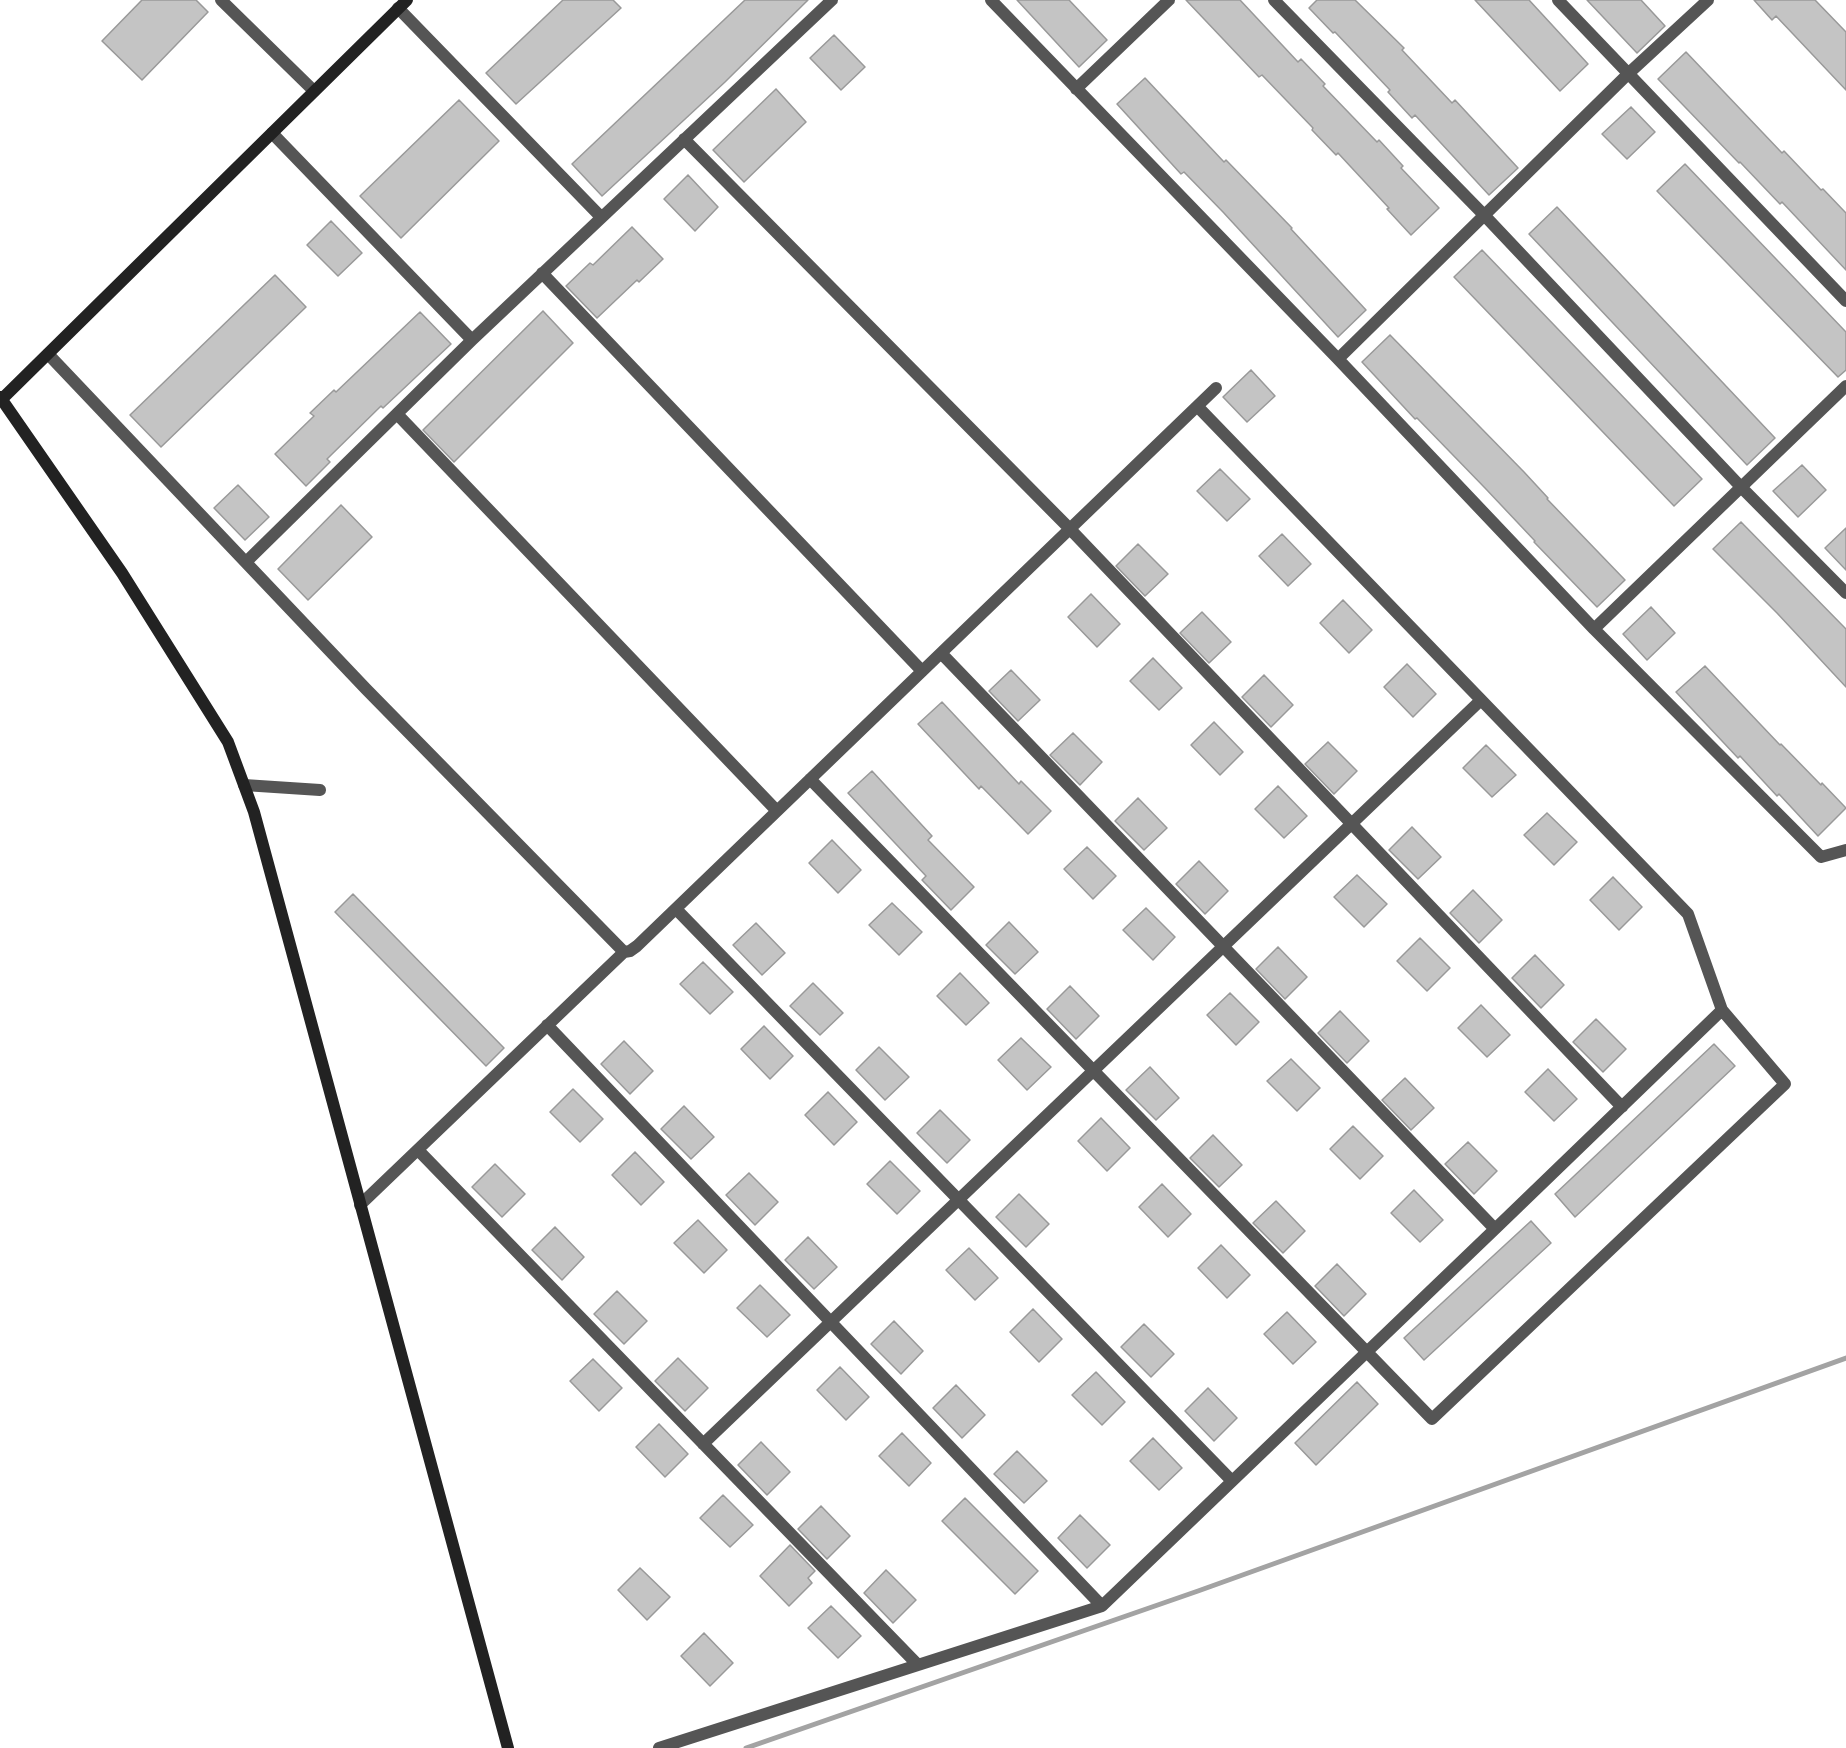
<!DOCTYPE html>
<style>
body{margin:0}
canvas{display:block;background:#fff}
</style>
<canvas width="1846" height="1748"></canvas>
<script>
const context = document.querySelector('canvas').getContext('2d');
context.lineJoin = 'round';
function poly(rows) {
  const path = new Path2D();
  for (const r of rows) {
    path.moveTo(r[0], r[1]);
    for (let i = 2; i < r.length; i += 2) path.lineTo(r[i], r[i + 1]);
  }
  return path;
}
function stroke(path, color, width, dash) {
  context.strokeStyle = color;
  context.lineWidth = width;
  context.lineCap = dash ? 'butt' : 'round';
  context.setLineDash(dash || []);
  context.stroke(path);
}
function paint(path, color) {
  context.fillStyle = color;
  context.fill(path, 'evenodd');
}
const stream = poly([
 [746,1748,1198,1591,1846,1358]
]);
const building = poly([
 [142,0,196,0,208,12,142,80,102,41,142,0],
 [563,0,613,0,621,8,516,104,486,73,563,0],
 [745,0,808,0,725,82,602,196,572,164,745,0],
 [1017,0,1069,0,1107,40,1079,67,1017,0],
 [1186,0,1240,0,1298,62,1301,59,1325,84,1323,86,1377,142,1379,140,1403,166,1401,168,1439,208,1411,235,1387,209,1389,208,1338,153,1336,155,1312,130,1313,128,1262,75,1259,77,1186,0],
 [1317,0,1355,0,1404,48,1402,50,1452,103,1455,100,1518,168,1489,195,1415,115,1412,118,1388,92,1390,90,1335,32,1333,33,1309,8,1317,0],
 [1475,0,1529,0,1588,64,1560,91,1475,0],
 [1587,0,1641,0,1665,26,1637,53,1587,0],
 [1754,0,1815,0,1846,32,1846,90,1776,16,1772,20,1754,0],
 [834,35,865,67,841,90,810,58,834,35],
 [1686,52,1782,153,1784,151,1821,190,1823,189,1846,213,1846,270,1782,202,1780,204,1740,162,1739,163,1658,79,1686,52],
 [1145,78,1224,162,1226,160,1292,228,1291,229,1366,310,1338,337,1223,212,1184,172,1181,174,1117,104,1145,78],
 [776,89,806,122,744,182,713,150,776,89],
 [459,100,499,141,401,238,360,196,459,100],
 [1631,107,1655,132,1627,159,1602,134,1631,107],
 [1685,164,1846,332,1846,370,1838,377,1657,191,1685,164],
 [688,175,718,207,695,231,664,199,688,175],
 [1557,207,1775,438,1747,465,1529,234,1557,207],
 [331,221,362,253,338,276,307,245,331,221],
 [632,227,663,259,639,282,637,280,597,318,566,286,590,263,593,265,632,227],
 [1482,250,1702,479,1674,506,1454,277,1482,250],
 [275,275,306,307,161,447,130,415,275,275],
 [543,311,573,343,454,462,423,430,543,311],
 [420,312,451,344,383,408,381,406,327,459,330,462,306,486,275,454,314,416,310,413,334,390,336,392,420,312],
 [1390,335,1524,472,1548,498,1547,499,1625,580,1597,607,1534,542,1535,541,1485,488,1417,418,1415,419,1362,362,1390,335],
 [1251,370,1275,396,1247,422,1223,397,1251,370],
 [1802,465,1826,490,1798,517,1773,491,1802,465],
 [1220,469,1250,499,1227,521,1197,491,1220,469],
 [238,485,269,517,245,540,214,508,238,485],
 [341,505,372,537,308,600,278,569,341,505],
 [1741,522,1846,629,1846,687,1777,613,1713,549,1741,522],
 [1846,528,1846,570,1825,548,1846,528],
 [1282,534,1311,564,1288,586,1259,556,1282,534],
 [1138,544,1168,574,1145,596,1116,566,1138,544],
 [1091,594,1120,624,1097,647,1068,617,1091,594],
 [1343,600,1372,630,1349,653,1320,623,1343,600],
 [1651,607,1675,633,1647,660,1623,634,1651,607],
 [1202,612,1231,642,1209,663,1180,633,1202,612],
 [1153,658,1182,688,1159,710,1130,681,1153,658],
 [1407,664,1436,694,1413,717,1384,687,1407,664],
 [1705,666,1780,745,1781,744,1821,785,1822,783,1846,808,1818,836,1779,794,1777,796,1740,756,1738,758,1676,692,1705,666],
 [1011,670,1040,700,1018,721,989,691,1011,670],
 [1264,675,1293,705,1271,727,1242,697,1264,675],
 [942,702,1019,784,1021,781,1051,811,1028,834,981,786,979,789,918,724,942,702],
 [1214,722,1243,752,1220,775,1191,745,1214,722],
 [1073,733,1102,762,1080,785,1050,755,1073,733],
 [1328,742,1357,771,1334,794,1305,764,1328,742],
 [1486,745,1516,775,1492,797,1463,768,1486,745],
 [872,771,932,836,928,840,974,887,951,910,922,880,926,876,848,793,872,771],
 [1278,786,1307,816,1284,838,1255,809,1278,786],
 [1138,798,1167,828,1144,850,1115,821,1138,798],
 [1547,813,1577,842,1554,865,1524,835,1547,813],
 [1412,827,1441,857,1418,879,1389,850,1412,827],
 [832,840,861,870,838,893,809,863,832,840],
 [1087,847,1116,876,1093,899,1064,869,1087,847],
 [1199,861,1228,891,1205,914,1176,884,1199,861],
 [1357,875,1387,904,1364,927,1334,897,1357,875],
 [1613,877,1642,907,1619,930,1590,900,1613,877],
 [1473,890,1502,920,1479,943,1450,913,1473,890],
 [353,894,504,1048,486,1066,335,912,353,894],
 [892,903,922,932,899,955,869,925,892,903],
 [1146,908,1175,937,1153,960,1123,930,1146,908],
 [1009,922,1038,952,1015,974,986,945,1009,922],
 [756,923,785,953,762,975,733,945,756,923],
 [1420,938,1450,968,1427,991,1397,961,1420,938],
 [1278,947,1307,977,1285,999,1256,969,1278,947],
 [1535,955,1564,985,1541,1008,1512,978,1535,955],
 [703,962,733,992,710,1014,680,984,703,962],
 [960,973,989,1003,966,1025,937,996,960,973],
 [813,983,843,1013,820,1035,790,1006,813,983],
 [1070,986,1099,1016,1076,1039,1047,1009,1070,986],
 [1230,993,1259,1022,1236,1045,1207,1015,1230,993],
 [1481,1005,1510,1035,1487,1057,1458,1028,1481,1005],
 [1340,1011,1369,1041,1347,1063,1318,1033,1340,1011],
 [1596,1019,1626,1049,1603,1072,1573,1042,1596,1019],
 [764,1026,793,1056,770,1079,741,1049,764,1026],
 [1021,1038,1051,1067,1027,1090,998,1060,1021,1038],
 [624,1041,653,1071,630,1094,601,1064,624,1041],
 [1714,1044,1735,1066,1575,1217,1555,1194,1714,1044],
 [879,1047,909,1077,885,1100,856,1070,879,1047],
 [1291,1059,1320,1088,1297,1111,1267,1081,1291,1059],
 [1150,1067,1179,1098,1156,1120,1126,1090,1150,1067],
 [1548,1069,1577,1099,1554,1121,1525,1092,1548,1069],
 [1405,1078,1434,1108,1411,1130,1382,1100,1405,1078],
 [573,1089,603,1119,580,1142,550,1112,573,1089],
 [828,1092,857,1122,834,1145,805,1115,828,1092],
 [684,1106,714,1137,691,1159,661,1129,684,1106],
 [940,1110,970,1140,947,1163,917,1133,940,1110],
 [1101,1118,1130,1148,1107,1171,1078,1141,1101,1118],
 [1353,1126,1383,1156,1360,1179,1330,1149,1353,1126],
 [1213,1135,1242,1165,1219,1187,1190,1158,1213,1135],
 [1468,1142,1497,1171,1474,1194,1445,1164,1468,1142],
 [635,1152,664,1182,641,1205,612,1175,635,1152],
 [890,1161,920,1191,897,1214,867,1184,890,1161],
 [495,1164,525,1194,502,1217,472,1187,495,1164],
 [749,1173,778,1202,755,1225,726,1195,749,1173],
 [1162,1184,1191,1214,1168,1237,1139,1207,1162,1184],
 [1414,1190,1443,1220,1420,1242,1391,1213,1414,1190],
 [1019,1194,1049,1224,1026,1247,996,1217,1019,1194],
 [1276,1201,1305,1231,1283,1253,1253,1223,1276,1201],
 [698,1220,727,1250,704,1273,674,1243,698,1220],
 [1531,1221,1551,1243,1424,1360,1404,1338,1531,1221],
 [555,1227,584,1257,562,1280,532,1250,555,1227],
 [808,1237,837,1267,814,1289,785,1260,808,1237],
 [1221,1245,1250,1275,1227,1298,1198,1268,1221,1245],
 [969,1248,998,1278,975,1300,946,1270,969,1248],
 [1337,1264,1366,1294,1344,1316,1315,1286,1337,1264],
 [760,1285,790,1315,767,1337,737,1308,760,1285],
 [617,1291,647,1321,624,1344,594,1314,617,1291],
 [1033,1309,1062,1339,1039,1362,1010,1332,1033,1309],
 [1287,1312,1316,1342,1293,1364,1264,1334,1287,1312],
 [894,1321,923,1351,901,1374,871,1344,894,1321],
 [1144,1324,1174,1354,1151,1377,1121,1347,1144,1324],
 [678,1358,708,1388,685,1411,655,1381,678,1358],
 [593,1359,622,1388,599,1411,570,1381,593,1359],
 [840,1367,869,1397,846,1420,817,1390,840,1367],
 [1096,1372,1125,1402,1102,1425,1072,1395,1096,1372],
 [1357,1382,1378,1404,1316,1465,1295,1443,1357,1382],
 [956,1385,985,1415,962,1438,933,1408,956,1385],
 [1208,1388,1237,1418,1214,1441,1185,1411,1208,1388],
 [659,1424,688,1454,665,1477,636,1447,659,1424],
 [902,1433,931,1463,909,1486,879,1456,902,1433],
 [1153,1438,1182,1468,1159,1490,1130,1461,1153,1438],
 [761,1442,790,1472,767,1495,738,1465,761,1442],
 [1017,1451,1047,1481,1024,1503,994,1474,1017,1451],
 [723,1495,753,1525,730,1547,700,1518,723,1495],
 [965,1498,1038,1571,1015,1594,942,1521,965,1498],
 [821,1506,850,1536,827,1559,798,1529,821,1506],
 [1080,1515,1110,1545,1087,1568,1058,1538,1080,1515],
 [790,1545,815,1571,808,1578,812,1583,789,1606,760,1576,790,1545],
 [640,1568,670,1597,647,1620,618,1590,640,1568],
 [886,1570,916,1600,893,1623,864,1593,886,1570],
 [831,1606,861,1636,838,1658,808,1628,831,1606],
 [704,1633,733,1663,710,1686,681,1656,704,1633]
]);
const street = poly([
 [221,0,314,91],
 [991,0,1338,359,1594,629,1821,857,1846,850],
 [1274,0,1485,216,1741,487,1846,593],
 [1558,0,1846,301],
 [398,8,601,217],
 [1076,89,1169,0],
 [272,133,472,340],
 [684,139,1070,529,1622,1107],
 [542,273,922,671],
 [48,354,366,689,624,952],
 [1338,359,1629,73,1708,0],
 [1198,407,1688,914,1722,1010],
 [397,414,777,811],
 [246,562,472,340,832,0],
 [1594,629,1846,386],
 [810,779,1432,1419,1785,1084,1722,1010,1495,1229],
 [244,785,320,790],
 [676,909,1232,1481],
 [547,1025,1102,1606],
 [418,1150,918,1665],
 [360,1205,624,952,630,951,637,946,1216,388],
 [703,1444,1481,700],
 [659,1748,1102,1606,1495,1229,941,653]
]);
const secondary = poly([
 [0,397,122,573,228,742,254,812,508,1748],
 [0,401,407,0]
]);
stroke(stream, '#a3a3a3', 5);
paint(building, '#c4c4c4');
stroke(building, '#999', 1.5);
stroke(street, '#555', 12);
stroke(secondary, '#222', 12);
</script>
